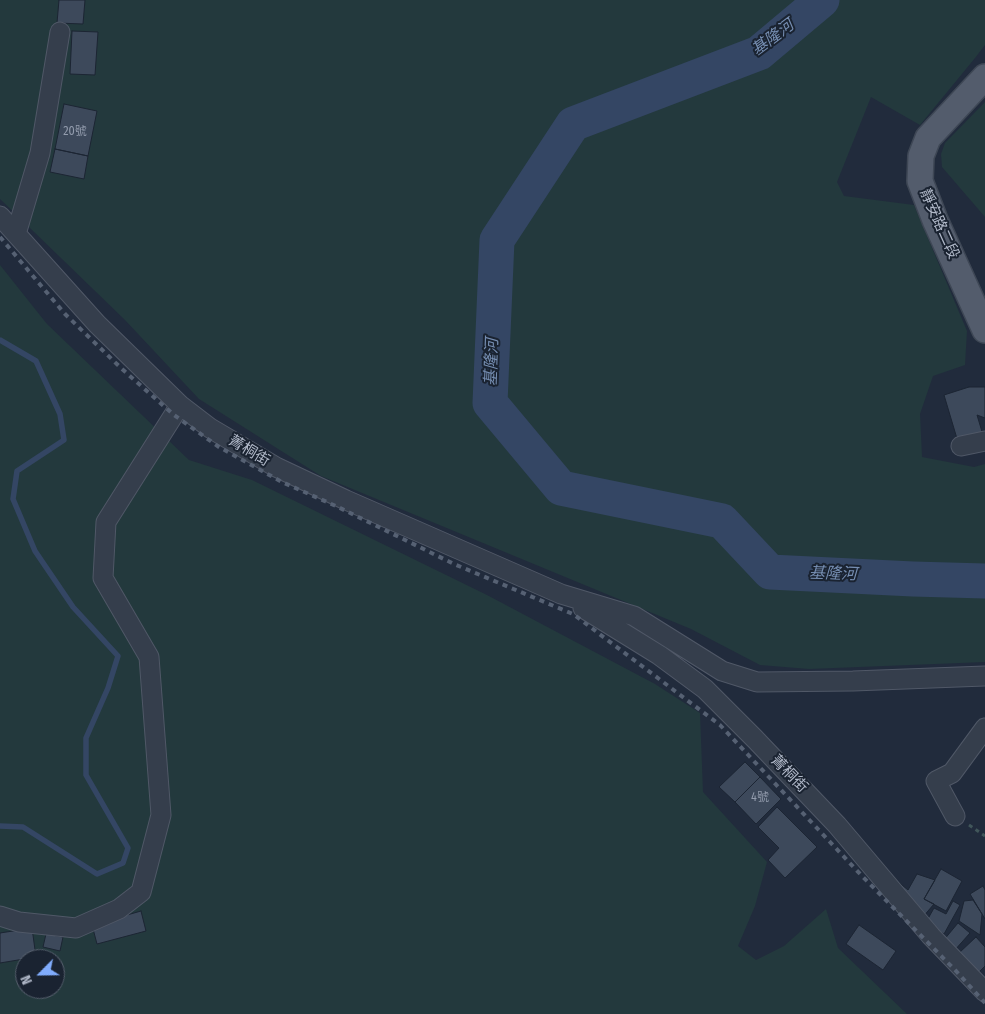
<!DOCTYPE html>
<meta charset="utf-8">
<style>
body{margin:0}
#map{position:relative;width:985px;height:1014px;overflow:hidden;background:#212b3c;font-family:"Fira Sans Condensed",sans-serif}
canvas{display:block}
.north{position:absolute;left:15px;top:949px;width:50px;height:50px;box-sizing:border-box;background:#1a2331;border:1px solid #565f6d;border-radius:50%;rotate:247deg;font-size:14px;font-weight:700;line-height:20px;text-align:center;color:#b0b8c8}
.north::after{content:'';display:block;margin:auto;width:18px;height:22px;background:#80acfd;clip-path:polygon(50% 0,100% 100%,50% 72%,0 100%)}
</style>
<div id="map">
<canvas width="985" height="1014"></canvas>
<div class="north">N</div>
</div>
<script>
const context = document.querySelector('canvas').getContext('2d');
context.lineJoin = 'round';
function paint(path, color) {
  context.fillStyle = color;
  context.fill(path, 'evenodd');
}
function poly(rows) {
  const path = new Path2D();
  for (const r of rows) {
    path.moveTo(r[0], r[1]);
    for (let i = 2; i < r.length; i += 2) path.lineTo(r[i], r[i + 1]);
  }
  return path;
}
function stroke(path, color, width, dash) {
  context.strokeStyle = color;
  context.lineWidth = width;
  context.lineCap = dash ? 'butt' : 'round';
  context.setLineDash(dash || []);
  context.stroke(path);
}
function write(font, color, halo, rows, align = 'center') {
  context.font = font + ' "Fira Sans Condensed","Noto Sans TC",sans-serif';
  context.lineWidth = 4;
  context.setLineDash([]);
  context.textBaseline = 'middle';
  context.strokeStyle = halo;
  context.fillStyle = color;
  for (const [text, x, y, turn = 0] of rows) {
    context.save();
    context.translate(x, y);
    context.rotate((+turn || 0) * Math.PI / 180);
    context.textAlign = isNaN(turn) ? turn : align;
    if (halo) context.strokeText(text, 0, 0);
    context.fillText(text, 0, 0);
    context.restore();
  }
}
const green = poly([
 [0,0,985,0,985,45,975,58,920,125,871,97,837,182,844,196,914,205,967,331,965,365,933,376,920,414,922,457,974,467,985,464,985,662,809,669,760,665,691,629,321,476,199,399,125,320,0,199],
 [985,102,985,217,942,167,941,154,945,143],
 [0,265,47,324,189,460,252,480,487,595,655,684,700,713,703,792,767,862,755,906,738,946,756,960,784,946,826,909,838,948,907,1014,0,1014],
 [25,959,55,959,55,989,25,989]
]);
const stream = poly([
 [0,340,36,361,60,414,64,440,17,471,13,499,35,551,73,607,118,656,108,688,86,738,86,775,128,848,123,863,97,874,23,827,0,826]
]);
const river = poly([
 [822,0,759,53,573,124,497,240,490,403,561,488,722,521,770,572,913,579,985,581]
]);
const building = poly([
 [59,0,85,0,83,24,57,23,59,0],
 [72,31,98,32,95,75,70,74,72,31],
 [64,104,97,111,88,156,55,149,64,104],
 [55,149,88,156,84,179,50,172,55,149],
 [969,387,985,387,985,418,977,415,983,435,958,442,944,395,969,387],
 [745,762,760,777,735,802,719,787,745,762],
 [760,777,781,799,756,824,735,802,760,777],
 [777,807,817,847,785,878,768,860,779,848,758,827,777,807],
 [941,869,962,881,946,911,924,899,941,869],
 [917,874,935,880,924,899,934,904,922,918,896,880,908,890,917,874],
 [983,886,985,890,985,919,970,894,983,886],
 [973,900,982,914,980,935,959,921,964,901,973,900],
 [953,901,960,905,944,934,925,924,934,908,946,914,953,901],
 [141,911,146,931,97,944,92,925,141,911],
 [958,923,970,933,954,951,943,941,958,923],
 [859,925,896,951,883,970,846,944,859,925],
 [32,928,36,957,0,963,0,933,32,928],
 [46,934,63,937,60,951,43,947,46,934],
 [976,937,985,947,985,966,978,973,959,953,976,937]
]);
const path = poly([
 [969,825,985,836]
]);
const minor = poly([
 [0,216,97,324,180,405,210,428,276,467,346,500,561,594,634,616,722,671,757,682,853,681,985,676],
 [16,234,40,153,60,32],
 [961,446,985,441],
 [583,608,659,655,705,689,755,739,837,825,931,936,985,992],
 [955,816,936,781,952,773,985,728],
 [0,916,19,922,76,928,119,909,141,892,161,815,149,657,103,578,106,522,180,405]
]);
const major = poly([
 [985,77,928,138,921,156,920,181,935,220,985,330]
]);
const rail = poly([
 [0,237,65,314,122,369,174,415,219,447,282,482,338,507,454,564,573,614,720,725,862,876,956,971,985,1003]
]);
const numberNames = [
 ["20號",75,132],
 ["4號",760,798]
];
const streetNames = [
 ["靜安路二段",939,224,66],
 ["菁桐街",249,451,31],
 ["菁桐街",789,774,46]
];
const waterNames = [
 ["基隆河",773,38,-37],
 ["基隆河",492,362,-88],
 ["基隆河",833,574,2]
];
paint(green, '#23393d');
stroke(stream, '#344664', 5.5);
stroke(river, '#344664', 35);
paint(building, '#3d495b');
stroke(building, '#1c2533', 1);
stroke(minor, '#505867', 21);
stroke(major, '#3e4755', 28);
stroke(path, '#41565a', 3, [4, 4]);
stroke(minor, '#353e4c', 19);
stroke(major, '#535c6c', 25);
stroke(rail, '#566173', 4, [5, 5]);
write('12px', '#939cad', null, numberNames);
write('15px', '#b0b8c8', '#1a2331', streetNames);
write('italic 16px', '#768eb2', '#1a2331', waterNames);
</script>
